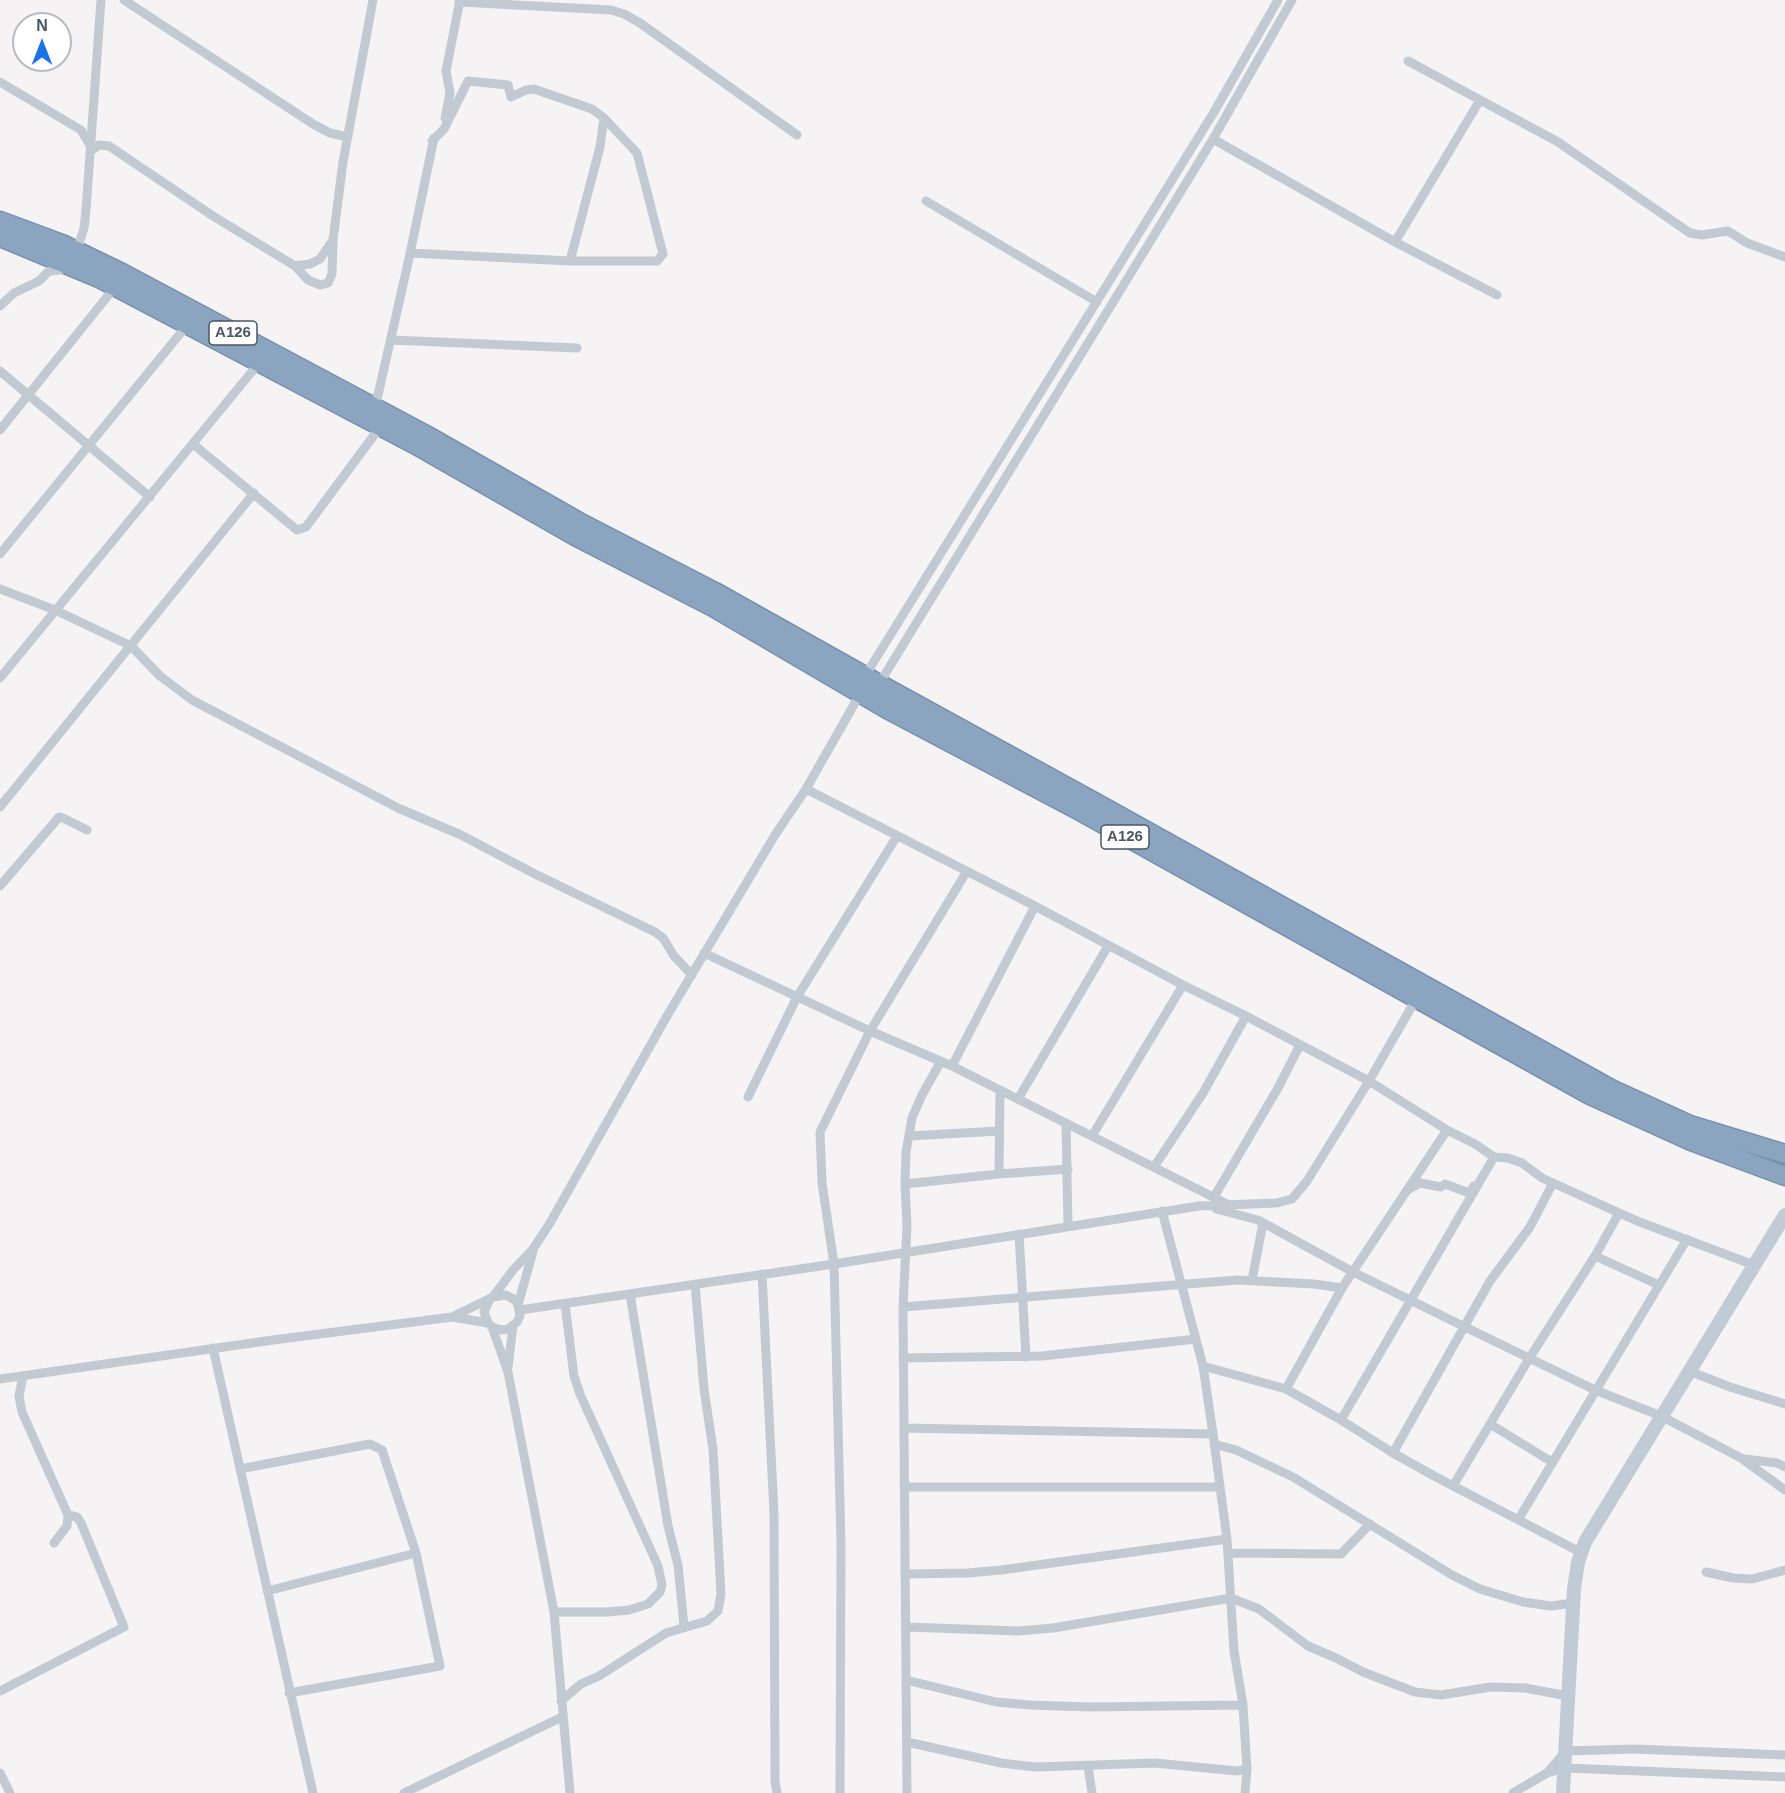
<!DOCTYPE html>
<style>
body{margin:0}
#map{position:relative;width:1785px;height:1793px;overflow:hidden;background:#f5f3f3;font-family:Helvetica,sans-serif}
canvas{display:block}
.north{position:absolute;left:12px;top:12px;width:60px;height:60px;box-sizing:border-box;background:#fff;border:2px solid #b7bbc0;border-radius:50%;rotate:0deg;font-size:16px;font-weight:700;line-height:24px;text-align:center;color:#4a5661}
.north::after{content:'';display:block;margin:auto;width:21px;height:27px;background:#1a73e8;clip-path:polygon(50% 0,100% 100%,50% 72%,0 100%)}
</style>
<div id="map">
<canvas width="1785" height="1793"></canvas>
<div class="north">N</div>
</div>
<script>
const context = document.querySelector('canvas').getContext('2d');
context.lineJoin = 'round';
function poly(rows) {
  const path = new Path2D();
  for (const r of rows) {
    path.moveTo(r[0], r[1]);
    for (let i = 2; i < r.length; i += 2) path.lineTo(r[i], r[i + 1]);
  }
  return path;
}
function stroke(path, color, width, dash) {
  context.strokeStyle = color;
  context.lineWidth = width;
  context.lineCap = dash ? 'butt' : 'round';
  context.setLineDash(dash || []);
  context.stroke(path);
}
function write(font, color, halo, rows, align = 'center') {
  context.font = font + ' Helvetica,sans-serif';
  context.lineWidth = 6;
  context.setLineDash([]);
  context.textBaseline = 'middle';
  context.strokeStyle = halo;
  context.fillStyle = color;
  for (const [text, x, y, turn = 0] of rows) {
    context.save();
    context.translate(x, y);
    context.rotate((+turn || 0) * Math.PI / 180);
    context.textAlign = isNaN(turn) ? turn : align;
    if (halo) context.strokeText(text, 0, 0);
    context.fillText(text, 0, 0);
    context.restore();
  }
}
const street = poly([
 [124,0,313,124,330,133,348,137],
 [459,2,611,10,624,14,640,23,797,135],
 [1408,61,1558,142,1690,233,1702,235,1728,231,1747,243,1785,257],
 [0,82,81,130,91,147],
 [445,118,450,93,446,71,460,0],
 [1213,139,1395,242,1497,295],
 [432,141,444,129,468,81,508,85,511,97,526,90,534,89,592,109,604,118,637,153,663,254,657,261,570,261],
 [92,150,99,145,109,146,213,216,295,266,308,280,320,285,328,283,332,274,333,240],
 [926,201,1097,302],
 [1395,242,1480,100],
 [76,253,84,228,86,210,101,0],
 [410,253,570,261,600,147,604,118],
 [295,266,310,264,320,259,333,240,343,162,373,0],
 [0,306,14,293,39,281,49,271,60,270,66,266],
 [391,340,577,348],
 [0,371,150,497],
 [375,408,408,263,434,138],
 [0,430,115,287],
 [193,444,297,530,306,527,380,427],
 [0,554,188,324],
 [0,589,55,610,131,646,160,676,192,700,398,808,461,835,535,874,655,932,663,938,674,956,692,975],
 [865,676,1214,112,1278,0],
 [0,678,259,363],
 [879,684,1213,139,1292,0],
 [806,789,1035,906,1183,985,1246,1016,1369,1081,1447,1130,1475,1144,1494,1157,1508,1158,1522,1163,1542,1178,1637,1221,1754,1265],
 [0,807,254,493],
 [0,886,59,817,63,818,87,830],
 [704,953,870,1031,952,1066,1227,1204],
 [952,1066,1035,906],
 [748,1097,797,997,897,836],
 [1018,1099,1108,946],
 [1066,1123,1068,1226],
 [909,1136,999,1131],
 [1092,1136,1183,985],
 [1154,1167,1203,1093,1246,1016],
 [999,1174,1000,1090],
 [905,1184,999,1174,1068,1169],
 [1409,1189,1420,1183,1441,1187,1445,1184,1469,1193,1474,1186],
 [1214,1197,1278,1088,1300,1045],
 [1216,1209,1258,1220,1353,1272,1463,1326,1595,1390,1661,1416,1741,1458,1785,1490],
 [1162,1211,1203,1366,1213,1434,1227,1539,1234,1651,1243,1705,1247,1769,1245,1793],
 [1019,1234,1026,1357],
 [1595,1256,1659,1285],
 [762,1274,774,1513,775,1781,777,1793],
 [1252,1280,1263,1223],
 [630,1294,668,1526,678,1565,684,1626],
 [493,1297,513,1270,533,1249,550,1223,667,1016,775,835,806,789,860,694],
 [518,1305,533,1251],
 [903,1307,1237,1280,1314,1284,1342,1288],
 [520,1310,834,1264,1199,1206,1277,1203,1292,1199,1307,1181,1369,1081,1416,999],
 [452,1317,493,1297,506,1295,515,1300,518,1305,520,1316,517,1322,508,1329,502,1330,492,1327,488,1323,484,1312,489,1301],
 [492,1327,508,1372,554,1612,570,1793],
 [213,1348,313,1793],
 [903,1358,1042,1356,1196,1339],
 [1203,1366,1286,1389,1341,1420,1393,1453,1434,1476,1582,1553],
 [508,1367,513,1326],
 [1689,1371,1730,1387,1785,1404],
 [23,1376,19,1396,22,1412,68,1515,67,1526,54,1543],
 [0,1379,273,1340,452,1317,488,1323],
 [1286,1389,1342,1288,1447,1130],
 [1341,1420,1494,1157],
 [1490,1424,1552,1462],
 [904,1428,1213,1434],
 [1214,1444,1236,1450,1293,1477,1452,1575,1480,1589,1523,1602,1551,1606,1573,1603],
 [1393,1453,1490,1281,1530,1227,1553,1183],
 [1745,1459,1777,1463,1785,1467],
 [240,1469,370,1444,382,1450,416,1553],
 [1453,1486,1530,1357,1595,1256,1619,1213],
 [904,1487,1220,1487],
 [1518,1520,1687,1239],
 [1228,1553,1341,1554,1370,1524],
 [1706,1572,1733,1578,1752,1579,1785,1570],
 [905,1574,968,1573,1001,1570,1227,1539],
 [267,1591,416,1553,440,1666,289,1693],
 [554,1612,608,1612,629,1610,648,1604,660,1592,662,1585,658,1566,580,1394,574,1376,565,1304],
 [906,1627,1018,1631,1053,1628,1231,1598,1259,1609,1308,1646,1336,1658,1363,1672,1415,1692,1441,1695,1491,1687,1525,1688,1568,1696],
 [906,1680,996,1702,1030,1705,1089,1707,1243,1705],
 [0,1691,124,1627,81,1523,77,1517,68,1515],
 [561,1701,581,1684,599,1676,666,1633,707,1621,718,1611,721,1594,713,1449,704,1389,695,1284],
 [907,1742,1001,1763,1035,1767,1155,1763,1237,1771,1247,1769],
 [1088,1766,1092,1793],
 [1548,1772,1566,1751,1634,1749,1785,1755],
 [0,1773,10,1793],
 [404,1793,562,1717],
 [840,1793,841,1544,834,1264,822,1183,820,1132,870,1031,967,871],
 [907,1793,903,1307,907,1226,905,1184,906,1152,912,1118,922,1095,941,1061],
 [1513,1793,1547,1773,1565,1768,1785,1777]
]);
const secondary = poly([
 [1563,1793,1574,1589,1578,1562,1585,1542,1785,1215]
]);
const highway = poly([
 [0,221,62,244,122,273,426,435,579,522,715,592,879,684,1096,803,1611,1089,1690,1125,1785,1154],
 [0,237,99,278,416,445,575,536,713,607,887,709,1080,811,1590,1095,1691,1141,1785,1176]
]);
const shields = [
 [233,333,48],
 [1125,837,48]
];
const shieldNames = [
 ["A126",233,333],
 ["A126",1125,837]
];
stroke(highway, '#7690ad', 21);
stroke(street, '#c1cad2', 9);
stroke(secondary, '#c1cbd6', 14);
stroke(highway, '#8ba5c1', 18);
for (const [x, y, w] of shields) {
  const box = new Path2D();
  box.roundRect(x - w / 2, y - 12, w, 24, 4.5);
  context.fillStyle = '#fff';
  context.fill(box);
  stroke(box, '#4a5661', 1.5);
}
write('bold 15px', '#4a5661', null, shieldNames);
</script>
